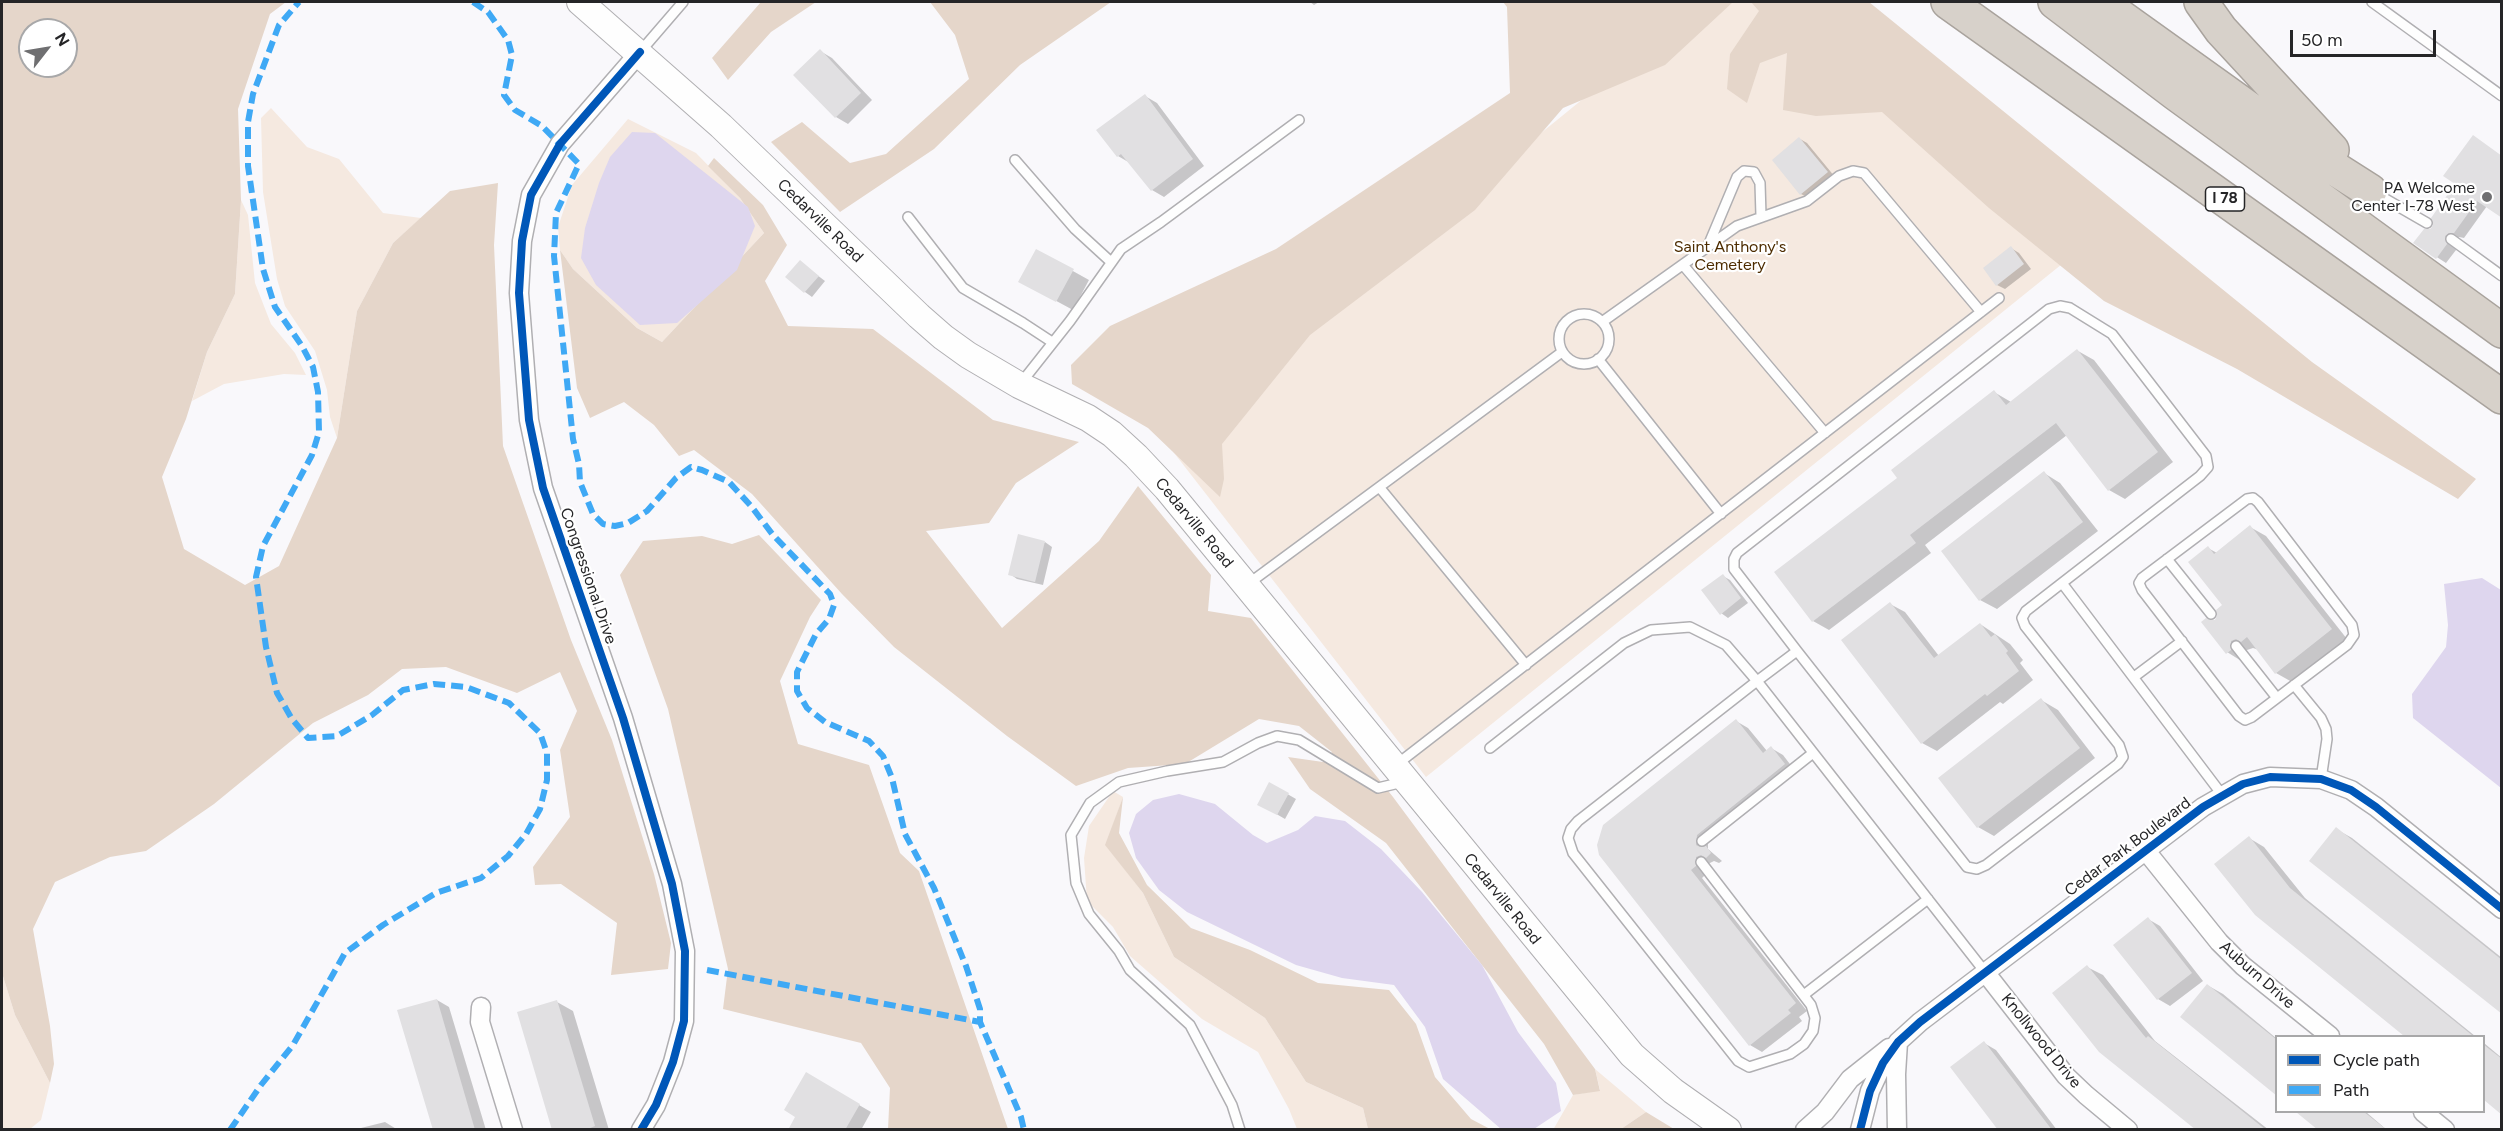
<!DOCTYPE html>
<style>
body{margin:0}
#map{position:relative;width:2503px;height:1131px;overflow:hidden;background:#f9f8fb;font-family:Figtree,sans-serif}
canvas{display:block}
.frame{position:absolute;inset:0;border:3px solid #252527;pointer-events:none}
.legend{position:absolute;left:2275px;top:1035px;width:210px;height:78px;box-sizing:border-box;background:#fff;border:2px solid #a8a8a9;margin:0;padding:8px 10px;list-style:none;font-size:18px;color:#252527}
.legend li{display:flex;align-items:center;gap:12px;height:30px}
.legend b{width:30px;border:2px solid #a8a8a9}
.north{position:absolute;left:18px;top:18px;width:60px;height:60px;box-sizing:border-box;background:#fff;border:2px solid #a8a8a9;border-radius:50%;rotate:59deg;font-size:16px;font-weight:700;line-height:24px;text-align:center;color:#252527}
.north::after{content:'';display:block;margin:auto;width:21px;height:27px;background:#6f6f71;clip-path:polygon(50% 0,100% 100%,50% 72%,0 100%)}
.scale{position:absolute;left:2290px;top:30px;width:146px;height:27px;box-sizing:border-box;border:3px solid #252527;border-top:0;padding-left:8px;font-size:18px;line-height:21px;white-space:nowrap;color:#252527;-webkit-text-stroke:4px #fff;paint-order:stroke}
</style>
<div id="map">
<canvas width="2503" height="1131"></canvas>
<div class="frame"></div>
<ul class="legend">
<li><b style="height:8px;background:#0057b8"></b>Cycle path</li>
<li><b style="height:8px;background:#3fa9f5"></b>Path</li>
</ul>
<div class="north">N</div>
<div class="scale">50 m</div>
</div>
<script>
const context = document.querySelector('canvas').getContext('2d');
context.lineJoin = 'round';
function paint(path, color) {
  context.fillStyle = color;
  context.fill(path, 'evenodd');
}
function poly(rows) {
  const path = new Path2D();
  for (const r of rows) {
    if (r.length === 3) {
      path.moveTo(r[0] + r[2], r[1]);
      path.arc(r[0], r[1], r[2], 0, 2 * Math.PI);
      continue;
    }
    path.moveTo(r[0], r[1]);
    for (let i = 2; i < r.length; i += 2) path.lineTo(r[i], r[i + 1]);
  }
  return path;
}
function stroke(path, color, width, dash) {
  context.strokeStyle = color;
  context.lineWidth = width;
  context.lineCap = dash ? 'butt' : 'round';
  context.setLineDash(dash || []);
  context.stroke(path);
}
function write(font, color, halo, rows, align = 'center') {
  context.font = font + ' Figtree,sans-serif';
  context.lineWidth = 4.5;
  context.setLineDash([]);
  context.textBaseline = 'middle';
  context.strokeStyle = halo;
  context.fillStyle = color;
  for (const [text, x, y, turn = 0] of rows) {
    context.save();
    context.translate(x, y);
    context.rotate((+turn || 0) * Math.PI / 180);
    context.textAlign = isNaN(turn) ? turn : align;
    if (halo) context.strokeText(text, 0, 0);
    context.fillText(text, 0, 0);
    context.restore();
  }
}
const green = poly([
 [1702,2,1793,2,2072,256,1426,777,1164,440],
 [271,108,307,147,339,159,383,213,421,218,393,243,357,311,337,438,330,417,327,390,315,351,285,306,277,279,263,192,261,118],
 [628,119,696,153,740,198,764,233,662,342,637,328,573,269,560,250,558,227,572,185],
 [241,200,248,215,255,283,271,324,295,353,306,375,284,374,224,384,192,401,207,352,235,294],
 [1113,791,1123,797,1106,845,1143,893,1174,957,1265,1018,1306,1082,1363,1108,1368,1129,1297,1129,1289,1109,1258,1052,1202,1019,1130,956,1113,927,1087,901,1084,858,1089,826],
 [2,973,15,1015,50,1083,41,1120,30,1129,2,1129],
 [1595,1069,1646,1112,1621,1129,1553,1130,1573,1095,1600,1090]
]);
const forest = poly([
 [2,2,286,2,270,14,238,109,241,200,235,294,207,352,186,419,162,477,184,549,245,585,279,566,337,438,357,311,393,243,450,191,498,183,494,245,503,446,571,640,612,740,654,874,671,943,668,969,611,975,617,923,561,884,535,885,533,867,570,817,560,750,577,711,560,672,517,693,446,667,402,669,368,695,313,723,214,804,146,851,110,857,55,882,33,929,50,1026,54,1064,50,1083,15,1015,2,973],
 [30,30,66,30,66,66,30,66],
 [761,2,816,2,771,32,728,80,712,58],
 [930,2,1111,2,1020,65,934,149,840,212,771,142,802,122,850,163,886,154,969,79,955,35],
 [1503,2,1733,2,1665,65,1563,108,1475,210,1310,335,1222,444,1224,479,1220,497,1148,428,1072,384,1071,365,1110,326,1276,249,1510,93,1507,7],
 [1751,2,1869,2,2312,362,2476,479,2458,499,2237,369,2104,301,1989,208,1882,112,1816,116,1783,110,1787,53,1760,63,1747,103,1727,89,1730,54,1759,11],
 [714,158,763,205,787,245,765,281,788,326,873,329,993,420,1079,442,1016,483,989,523,926,531,1002,628,1099,541,1138,486,1211,575,1208,611,1251,618,1393,797,1595,1069,1600,1091,1573,1095,1544,1044,1386,843,1310,789,1288,757,1323,762,1332,752,1299,726,1259,719,1185,764,1128,768,1076,786,1007,736,894,647,842,594,752,494,694,450,679,456,654,425,624,402,590,418,577,388,560,250,573,269,637,328,662,342,764,233,740,198,708,166],
 [759,535,821,600,810,617,780,681,798,744,869,765,900,853,919,871,1008,1129,888,1129,890,1088,861,1043,723,1009,728,969,668,709,620,575,643,541,702,536,732,544],
 [1123,797,1119,833,1147,885,1191,928,1250,950,1318,983,1389,990,1416,1024,1435,1077,1471,1119,1490,1129,1368,1129,1363,1108,1306,1082,1265,1018,1174,957,1143,893,1105,845],
 [1646,1112,1674,1129,1621,1129]
]);
const water = poly([
 [632,132,655,133,748,207,755,226,737,270,677,323,640,325,596,285,581,258,585,228,599,183,610,157],
 [2482,578,2501,590,2501,788,2413,718,2412,694,2446,647,2448,625,2444,584],
 [1179,794,1215,804,1253,835,1267,843,1298,830,1315,816,1345,821,1381,849,1422,892,1482,965,1518,1032,1556,1083,1561,1111,1534,1129,1501,1129,1443,1079,1425,1027,1394,985,1342,978,1296,965,1187,912,1159,890,1136,858,1129,833,1136,814,1153,800]
]);
const shadow = poly([
 [1310,2,1319,2,1314,5],
 [820,51,832,58,872,100,848,124,836,117],
 [1145,96,1157,103,1204,166,1164,197,1152,190,1130,163,1118,156],
 [1800,139,1807,143,1835,177,1809,198,1801,194],
 [2457,184,2487,206,2464,238,2459,237,2454,241,2456,250,2446,263,2415,243,2430,231],
 [2011,248,2019,253,2031,269,2005,289,1997,285],
 [1037,251,1089,280,1073,310,1036,290],
 [800,262,825,281,812,297,805,292],
 [2078,351,2094,360,2173,462,2125,499,2109,490,2067,435,1925,545,1931,553,1829,630,1813,621,1899,478,1994,392,2011,402],
 [2044,473,2060,483,2098,531,1997,609,1980,600],
 [2250,527,2266,536,2347,639,2292,682,2276,673,2259,650,2253,648,2247,650,2246,659,2243,662,2227,652,2215,621,2224,605,2208,548,2217,553],
 [1045,542,1052,547,1043,585,1017,579,1010,574],
 [1723,576,1730,580,1748,603,1728,618,1721,613],
 [1890,604,1905,612,1939,656,1980,624,2010,644,2023,660,2020,663,2033,680,2003,704,2000,702,1937,751,1922,743],
 [2041,700,2058,710,2095,758,1994,836,1978,827],
 [1736,721,1748,728,1767,751,1771,748,1783,755,1796,772,1708,842,1708,849,1722,861,1719,863,1714,861,1708,864,1707,873,1702,878,1807,1011,1799,1017,1802,1021,1762,1052,1750,1045,1600,854],
 [1270,784,1296,799,1285,819,1259,804],
 [2336,829,2352,838,2502,958,2502,1013],
 [2249,838,2264,847,2305,898,2475,1036,2407,1036,2256,913],
 [2148,919,2160,926,2203,981,2170,1006,2158,999],
 [2087,967,2103,975,2155,1041,2269,1130,2198,1130],
 [2207,985,2223,994,2276,1038,2276,1094],
 [437,1000,449,1007,486,1130,435,1130],
 [557,1002,573,1011,609,1130,554,1130],
 [1984,1043,1996,1050,2057,1130,2000,1130],
 [2484,1043,2502,1058,2502,1113,2484,1098],
 [806,1074,871,1112,861,1130,790,1130,797,1117],
 [2297,1112,2366,1112,2387,1130,2319,1130],
 [385,1122,398,1130,353,1130]
]);
const building = poly([
 [820,49,861,93,835,118,793,75],
 [1145,94,1193,159,1151,191,1121,154,1117,157,1096,130],
 [2473,135,2502,156,2502,218,2477,201,2454,233,2449,233,2445,236,2447,244,2436,259,2413,243,2424,229,2430,229,2433,226,2431,218,2455,184,2443,176],
 [1799,137,1828,172,1800,195,1772,160],
 [2011,246,2024,264,1996,286,1983,268],
 [1036,249,1074,269,1056,302,1018,282],
 [800,260,819,276,804,293,785,277],
 [2077,349,2158,452,2108,491,2056,423,1910,535,1916,543,1812,622,1774,572,1897,478,1891,470,1994,390,2006,405],
 [2044,471,2083,522,1979,601,1941,551],
 [2250,525,2332,629,2275,674,2247,637,2241,642,2236,639,2231,641,2231,650,2226,654,2201,622,2206,618,2215,620,2217,616,2216,610,2222,605,2188,562,2208,546,2214,554],
 [1018,534,1045,541,1035,582,1008,575],
 [1723,574,1741,598,1720,615,1701,590],
 [1890,602,1934,658,1980,623,1991,637,1995,634,2008,651,2006,653,2019,671,1987,696,1985,694,1921,744,1841,640],
 [2041,698,2080,748,1977,828,1938,778],
 [1736,719,1763,753,1771,746,1785,764,1697,835,1696,845,1700,847,1706,846,1711,853,1706,858,1701,855,1696,857,1696,866,1691,870,1796,1003,1788,1010,1791,1013,1749,1046,1599,855,1597,845,1603,825],
 [1269,782,1289,793,1277,815,1257,805],
 [2336,827,2502,960,2502,1014,2309,861],
 [2249,836,2290,888,2473,1036,2404,1036,2255,915,2214,864],
 [2148,917,2192,973,2157,1000,2113,945],
 [2087,965,2146,1038,2148,1036,2266,1130,2196,1130,2099,1052,2052,993],
 [2207,984,2277,1040,2277,1096,2180,1017],
 [437,999,475,1130,433,1130,397,1010],
 [557,1000,595,1126,585,1130,552,1130,517,1012],
 [1984,1041,2052,1130,1998,1130,1950,1067],
 [2484,1045,2502,1059,2502,1115,2484,1100],
 [806,1072,860,1104,845,1130,788,1130,795,1117,784,1110],
 [2296,1112,2364,1112,2387,1130,2318,1130]
]);
const lane = poly([
 [2372,2,2502,96],
 [640,52,683,2],
 [1015,160,1075,229,1111,262],
 [2375,193,2427,223],
 [908,217,963,288,1023,323,1052,342],
 [2451,239,2502,276],
 [1708,246,1737,177,1744,171,1754,172,1760,183,1761,216],
 [1683,265,1825,433],
 [1584,339,25],
 [1602,322,1737,226,1807,201,1839,176,1853,171,1864,173,1981,312],
 [1598,359,1721,514],
 [1021,383,1070,321,1121,249,1161,222,1299,120],
 [1380,488,1526,665],
 [2253,498,2258,502,2352,625,2354,635,2347,645,2252,717,2245,720,2239,716,2142,590,2139,583,2142,578,2247,499,2253,498],
 [2167,559,2211,614],
 [2062,583,2026,611,2022,618,2025,626,2119,745,2123,757,2118,764,1986,865,1977,869,1967,867,1797,651,1734,569,1734,559,1737,553,2049,309,2060,306,2070,308,2112,334,2206,456,2208,467,2200,476,2062,583,2223,796],
 [1248,584,1562,352],
 [2236,646,2277,698],
 [1797,651,1757,681,1985,972],
 [2134,677,2182,641],
 [2294,685,2321,718,2326,729,2327,739,2321,779],
 [1490,748,1624,643,1651,630,1690,627,1726,645,1757,681,1578,821,1571,829,1568,838,1573,853,1738,1061,1749,1067,1790,1054,1804,1044,1813,1031,1815,1018,1811,1005,1701,862],
 [1396,765,1999,298],
 [1702,841,1813,753],
 [1805,994,1928,899],
 [1240,1130,1232,1105,1190,1025,1130,970,1119,951,1089,914,1076,883,1071,835,1090,803,1119,782,1167,771,1223,762,1258,743,1277,736,1299,740,1378,788,1403,782]
]);
const street = poly([
 [640,52,560,144,531,195,522,241,519,293,529,420,543,488,623,718,672,884,685,951,684,1021,673,1062,656,1105,641,1130],
 [2146,851,2219,942,2243,966,2330,1036],
 [1985,972,2066,1076,2086,1095,2128,1130],
 [481,1007,480,1022,513,1130],
 [2423,1112,2445,1130],
 [1805,1130,1825,1112,1850,1079,1889,1048],
 [1860,1130,1870,1091,1883,1063,1898,1042,1920,1022,2203,807,2243,784,2270,777,2321,779,2351,790,2376,807,2502,909],
 [1897,1130,1896,1074,1898,1042]
]);
const secondary = poly([
 [580,2,721,126,919,316,943,337,968,355,1019,385,1088,418,1112,434,1136,456,1167,489,1632,1055,1673,1091,1728,1130]
]);
const highway = poly([
 [1948,2,2502,397],
 [2055,2,2175,93,2502,331],
 [2100,2,2315,156,2370,191],
 [2201,2,2221,30,2332,150]
]);
const quiet = poly([
 [473,2,488,12,508,40,512,55,504,95,515,110,542,126,579,164,556,213,554,256,573,439,579,464,580,482,593,514,603,524,615,526,628,523,647,511,676,478,691,467,702,470,729,482,751,506,773,535,830,594,834,605,829,619,816,634,797,672,797,691,807,708,825,722,869,741,883,756,892,778,905,834,934,888,966,966,980,1009,980,1022,1021,1117,1024,1130],
 [707,970,980,1022],
 [230,1130,261,1085,293,1045,345,953,383,925,436,893,481,878,508,856,526,834,540,809,547,780,547,753,540,733,509,703,466,687,434,684,403,690,372,715,337,736,308,738,292,719,277,693,266,647,256,577,263,546,312,455,319,432,318,392,313,367,302,346,275,307,263,269,248,166,248,122,253,94,279,25,299,2]
]);
const cycleway = poly([
 [640,52,560,144,531,195,522,241,519,293,529,420,543,488,623,718,672,884,685,951,684,1021,673,1062,656,1105,641,1130],
 [1860,1130,1870,1091,1883,1063,1898,1042,1920,1022,2203,807,2243,784,2270,777,2321,779,2351,790,2376,807,2502,909]
]);
const markers = [
 [2487,197,6,"#6f6f71"]
];
const shields = [
 [2225,199,39]
];
const shieldNames = [
 ["I 78",2225,199]
];
const poiNames = [
 ["PA Welcome",2475,188],
 ["Center I-78 West",2475,206]
];
const streetNames = [
 ["Cedarville Road",820,221,44],
 ["Cedarville Road",1194,523,50],
 ["Congressional Drive",588,576,71],
 ["Cedar Park Boulevard",2128,847,-37],
 ["Cedarville Road",1502,899,51],
 ["Auburn Drive",2257,975,41],
 ["Knollwood Drive",2041,1041,51]
];
const parkNames = [
 ["Saint Anthony's",1730,247],
 ["Cemetery",1730,265]
];
paint(green, '#f5e9e0');
paint(forest, '#e5d6ca');
paint(water, '#ded6ee');
paint(shadow, '#0003');
paint(building, '#e1e0e2');
stroke(lane, '#b0afb2', 12);
stroke(street, '#b0afb2', 21);
stroke(secondary, '#b0afb2', 28);
stroke(highway, '#a9a39d', 36);
stroke(lane, '#fefefe', 9);
stroke(street, '#fefefe', 18);
stroke(secondary, '#fefefe', 26);
stroke(highway, '#d7d1ca', 33);
stroke(quiet, '#3fa9f5', 6, [12, 6]);
stroke(cycleway, '#0057b8', 8);
for (const [x, y, r, color] of markers) {
  const dot = new Path2D();
  dot.arc(x, y, r, 0, 2 * Math.PI);
  context.fillStyle = color;
  context.fill(dot);
  stroke(dot, '#fff', 2);
}
for (const [x, y, w] of shields) {
  const box = new Path2D();
  box.roundRect(x - w / 2, y - 12, w, 24, 4.5);
  context.fillStyle = '#fff';
  context.fill(box);
  stroke(box, '#252527', 1.5);
}
write('bold 15px', '#252527', null, shieldNames);
write('16px', '#252527', '#fff', poiNames, 'right');
write('16px', '#252527', '#fff', streetNames);
write('16px', '#4d2c00', '#fff', parkNames);
</script>
